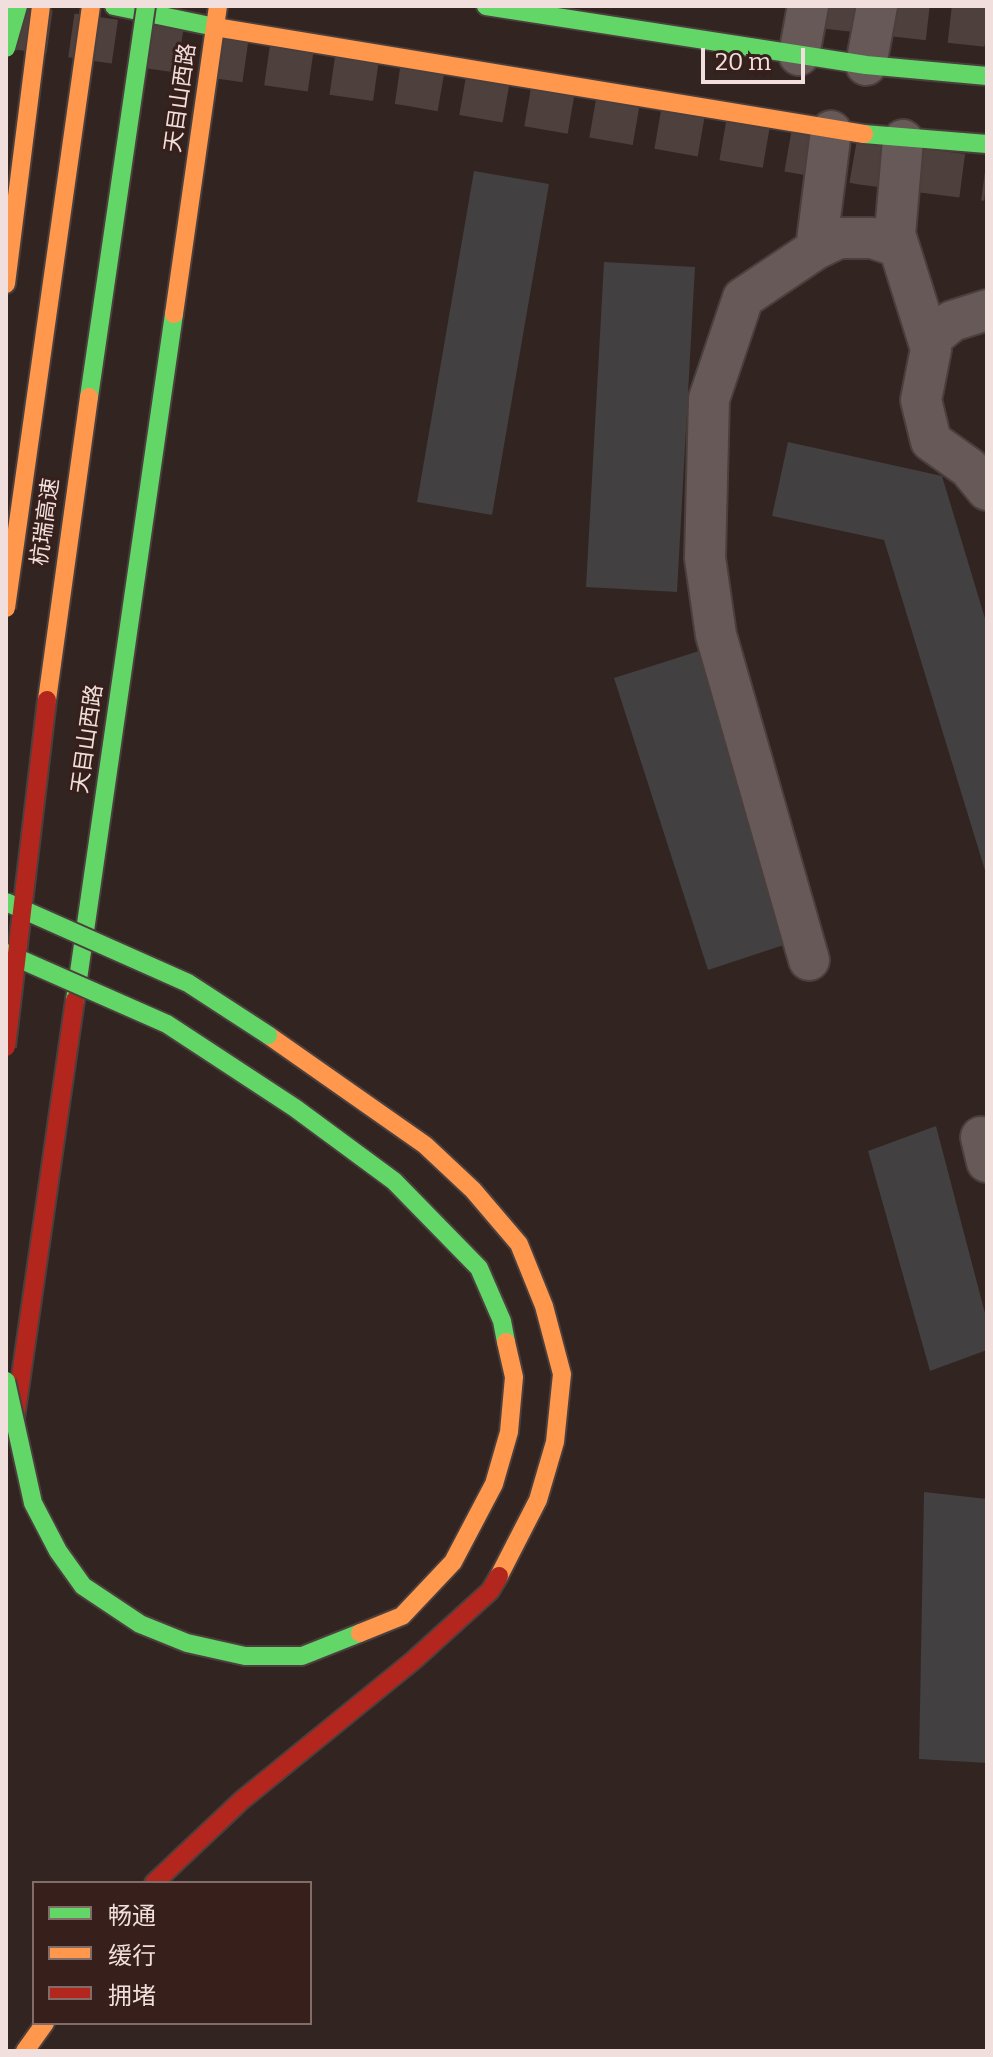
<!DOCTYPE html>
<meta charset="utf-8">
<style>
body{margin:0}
#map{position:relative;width:993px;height:2057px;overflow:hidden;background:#312421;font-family:Bitter,"Noto Sans SC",serif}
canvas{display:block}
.frame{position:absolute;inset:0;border:8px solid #f0dfdc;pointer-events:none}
.legend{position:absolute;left:32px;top:1881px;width:280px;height:144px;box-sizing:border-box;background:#371f1b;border:2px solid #816c68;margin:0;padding:10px 14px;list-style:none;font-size:24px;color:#f0dfdc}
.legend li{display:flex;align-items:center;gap:16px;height:40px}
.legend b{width:40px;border:2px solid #816c68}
.scale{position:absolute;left:701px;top:48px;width:104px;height:36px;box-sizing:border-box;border:4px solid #f0dfdc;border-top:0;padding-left:10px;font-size:24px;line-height:28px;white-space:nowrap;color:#f0dfdc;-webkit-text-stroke:6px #371f1b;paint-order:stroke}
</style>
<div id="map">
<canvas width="993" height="2057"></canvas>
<div class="frame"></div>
<ul class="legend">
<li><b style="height:10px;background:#63d668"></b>畅通</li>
<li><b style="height:10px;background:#ff974d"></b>缓行</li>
<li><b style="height:10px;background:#b3261e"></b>拥堵</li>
</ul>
<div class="scale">20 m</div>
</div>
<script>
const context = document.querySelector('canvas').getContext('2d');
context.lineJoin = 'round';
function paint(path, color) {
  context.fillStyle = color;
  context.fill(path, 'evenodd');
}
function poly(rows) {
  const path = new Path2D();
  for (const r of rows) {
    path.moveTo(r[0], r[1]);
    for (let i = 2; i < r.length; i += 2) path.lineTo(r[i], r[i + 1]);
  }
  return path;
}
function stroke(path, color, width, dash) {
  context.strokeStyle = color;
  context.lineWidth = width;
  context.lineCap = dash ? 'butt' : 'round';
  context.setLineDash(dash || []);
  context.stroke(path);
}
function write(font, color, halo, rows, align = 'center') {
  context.font = font + ' Bitter,"Noto Sans SC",serif';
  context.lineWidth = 6;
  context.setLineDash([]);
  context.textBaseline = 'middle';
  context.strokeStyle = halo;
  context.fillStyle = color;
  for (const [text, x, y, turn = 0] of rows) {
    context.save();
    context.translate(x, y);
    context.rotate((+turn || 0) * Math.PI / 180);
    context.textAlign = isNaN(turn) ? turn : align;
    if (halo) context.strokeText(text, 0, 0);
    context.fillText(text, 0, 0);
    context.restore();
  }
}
const building = poly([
 [474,171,549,184,492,515,417,502],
 [604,262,695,267,677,592,586,587],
 [788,442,942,476,987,625,987,877,884,540,772,516],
 [699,651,793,942,708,970,614,678],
 [936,1126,987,1321,987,1350,930,1371,868,1151],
 [924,1492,987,1499,987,1763,919,1759]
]);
const highwayTunnel = poly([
 [819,6,987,25],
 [6,26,410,84,864,163,987,179]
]);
const street = poly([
 [799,55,808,6],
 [866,65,877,6],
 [903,140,895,234,931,349,921,400,931,441,969,468,987,490],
 [816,249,839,238,872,238,899,247],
 [929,340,952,321,987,310],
 [809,960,716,635,705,558,709,399,743,298,816,249,831,131],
 [981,1137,987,1162]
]);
const fast = poly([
 [114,6,215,27],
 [486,6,866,65,987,76],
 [864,134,987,144],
 [75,1000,174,314]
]);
const slow = poly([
 [215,27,864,134],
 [6,284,41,6],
 [174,314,218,6],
 [268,1035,425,1145,473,1190,519,1244,544,1306,562,1374,555,1442,538,1500,499,1576],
 [25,2051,45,2023]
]);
const jam = poly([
 [14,1425,75,1000],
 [154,1883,242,1800,414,1660,490,1591,499,1576]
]);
const fastBridge = poly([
 [6,48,18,6],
 [89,397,146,6],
 [6,902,188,983,268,1035],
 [6,953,167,1024,295,1108,394,1181,479,1268,502,1321,506,1342],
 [6,1381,33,1503,58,1551,83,1586,140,1624,187,1643,245,1656,302,1656,360,1633]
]);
const slowBridge = poly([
 [6,608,91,6],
 [47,700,89,397],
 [360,1633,402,1616,453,1562,494,1484,509,1432,514,1377,506,1342]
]);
const jamBridge = poly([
 [6,1047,47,700]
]);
const streetNames = [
 ["天目山西路",181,98,-82],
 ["杭瑞高速",46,522,-82],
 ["天目山西路",88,739,-82]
];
paint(building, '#424041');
stroke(highwayTunnel, '#4e403d', 44, [44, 22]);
stroke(street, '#4a3f3d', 44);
stroke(fast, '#4a3f3d', 22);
stroke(slow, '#4a3f3d', 22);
stroke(jam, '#4a3f3d', 22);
stroke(street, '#675957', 40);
stroke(fast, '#63d668', 18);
stroke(slow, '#ff974d', 18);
stroke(jam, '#b3261e', 18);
stroke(fastBridge, '#4a3f3d', 22, []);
stroke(slowBridge, '#4a3f3d', 22, []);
stroke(jamBridge, '#4a3f3d', 22, []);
stroke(fastBridge, '#63d668', 18);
stroke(slowBridge, '#ff974d', 18);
stroke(jamBridge, '#b3261e', 18);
write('22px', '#f0dfdc', '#371f1b', streetNames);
</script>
